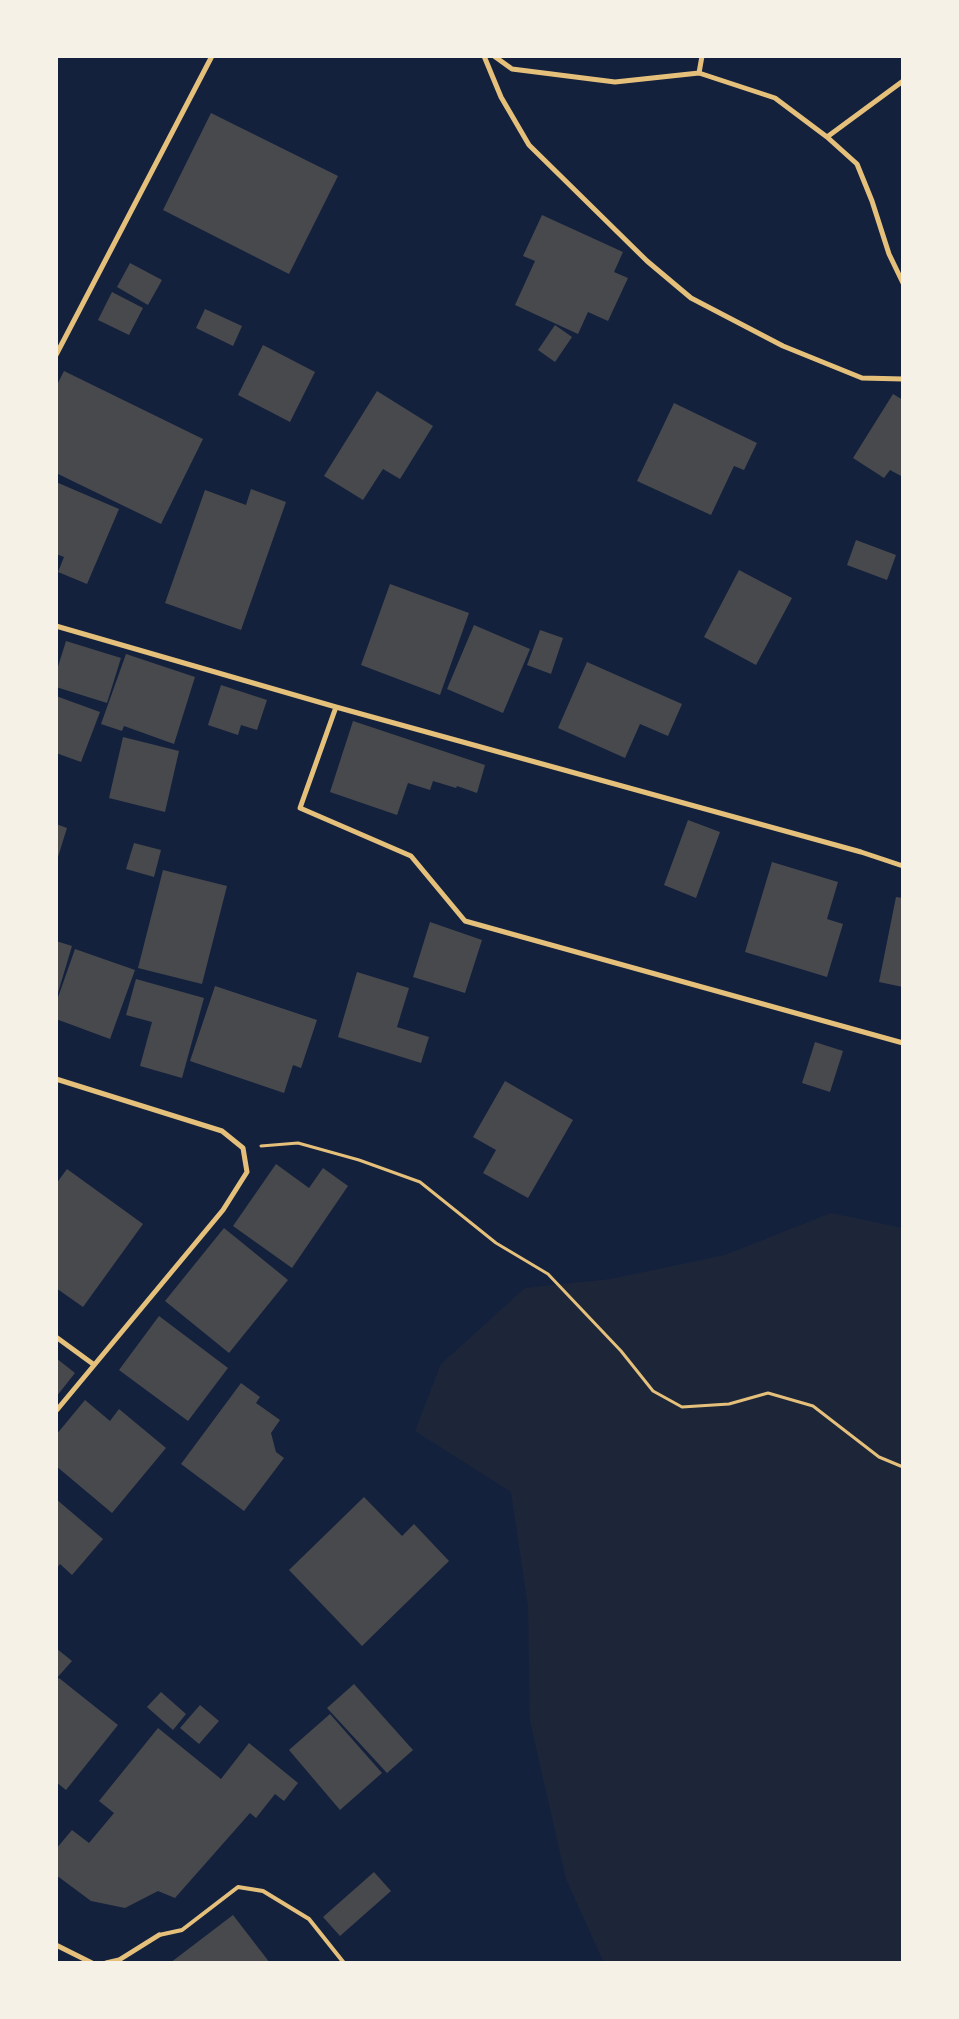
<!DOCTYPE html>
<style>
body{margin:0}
#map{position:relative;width:959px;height:2019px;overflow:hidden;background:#14213d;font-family:"DM Sans",sans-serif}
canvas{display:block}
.frame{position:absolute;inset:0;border:58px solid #f6f1e7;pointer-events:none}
</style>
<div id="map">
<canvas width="959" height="2019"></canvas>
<div class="frame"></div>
</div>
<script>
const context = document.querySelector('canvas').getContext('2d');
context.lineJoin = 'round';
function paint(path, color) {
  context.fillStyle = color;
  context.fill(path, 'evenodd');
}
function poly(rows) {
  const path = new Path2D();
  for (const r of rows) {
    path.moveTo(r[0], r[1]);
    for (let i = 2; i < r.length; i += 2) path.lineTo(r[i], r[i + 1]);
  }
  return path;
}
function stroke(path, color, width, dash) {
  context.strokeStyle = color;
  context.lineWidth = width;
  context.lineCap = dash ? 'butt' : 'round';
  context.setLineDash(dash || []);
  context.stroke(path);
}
const green = poly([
 [831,1213,903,1228,903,1963,604,1963,566,1879,530,1721,528,1606,511,1492,415,1431,441,1364,525,1288,611,1279,725,1255]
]);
const building = poly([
 [211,113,338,176,289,274,163,210],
 [542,215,623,252,614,272,628,278,608,321,588,312,578,334,515,305,535,261,523,256],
 [130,263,162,280,148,305,117,287],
 [112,292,143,308,129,335,98,320],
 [205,309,242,326,233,346,196,328],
 [555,325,572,337,555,362,538,350],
 [263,345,315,372,290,422,238,395],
 [64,371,203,439,161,524,56,473,56,387],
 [377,391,433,426,400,479,383,469,363,500,324,476],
 [893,394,903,400,903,477,890,470,884,478,853,458],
 [674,403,757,443,744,470,734,466,711,515,637,481],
 [56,482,119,509,87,584,58,572,64,557,56,554],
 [251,489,286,502,241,630,165,603,205,490,246,505],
 [856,540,896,555,887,580,847,565],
 [739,570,792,598,756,665,704,637],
 [390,584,469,613,440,695,361,665],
 [474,625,530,649,503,713,447,689],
 [540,630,563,638,551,674,527,665],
 [66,641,121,658,107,703,56,687,56,673],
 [126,654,195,677,174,744,124,726,122,731,101,724],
 [587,662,682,704,668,736,640,724,625,758,558,728],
 [221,685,267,700,257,730,241,725,238,735,208,725],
 [56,696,100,712,81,762,56,753],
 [353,721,485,765,477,793,457,786,456,788,433,781,430,790,408,783,397,815,330,792],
 [123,737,179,751,165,812,109,798],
 [688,820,720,832,696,898,664,885],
 [56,824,67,828,57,860,56,860],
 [134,843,161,850,154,877,126,869],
 [772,862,838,882,827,919,843,924,827,977,745,952],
 [163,870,227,886,202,984,138,968],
 [896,897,903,898,903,987,879,982],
 [430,922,482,940,465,993,413,977],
 [56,941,72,946,57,996,56,996],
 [75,949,135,970,110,1039,56,1019,56,1003],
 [357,972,409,988,397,1027,429,1037,421,1063,338,1037],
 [136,979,204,998,182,1078,140,1066,152,1022,126,1015],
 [215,986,317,1020,301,1068,293,1065,284,1093,190,1061],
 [815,1042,843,1051,830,1092,802,1083],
 [505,1081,573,1120,528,1198,483,1173,496,1150,473,1137],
 [276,1164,309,1188,323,1168,348,1186,292,1268,233,1226],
 [67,1169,143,1224,83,1307,56,1288,56,1184],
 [224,1228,288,1280,229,1353,165,1301],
 [159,1316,228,1368,188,1421,119,1370],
 [56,1358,75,1373,56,1397],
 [241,1383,260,1397,256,1403,280,1420,271,1433,276,1452,284,1458,244,1511,181,1464],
 [85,1400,110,1421,119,1409,166,1448,112,1513,56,1466,56,1435],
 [364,1497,402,1536,414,1524,449,1561,362,1646,289,1570],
 [56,1499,103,1539,72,1575,60,1564,56,1569],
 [56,1648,72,1661,56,1679],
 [59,1678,118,1725,66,1790,56,1782,56,1681],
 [354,1684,413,1750,387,1773,327,1708],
 [161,1692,186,1714,173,1730,147,1707],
 [200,1705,219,1721,199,1744,180,1728],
 [330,1714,382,1773,340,1810,289,1750],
 [158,1728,221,1779,249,1743,298,1783,284,1801,275,1794,256,1818,250,1813,175,1898,158,1891,125,1908,91,1901,56,1875,56,1849,72,1830,89,1843,114,1813,99,1801],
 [374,1872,391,1891,340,1936,323,1917],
 [233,1915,270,1963,170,1963]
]);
const path = poly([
 [261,1146,298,1143,359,1160,420,1182,496,1243,548,1274,621,1351,653,1391,682,1407,729,1404,768,1393,813,1406,879,1457,903,1467]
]);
const service = poly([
 [159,1935,182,1930,238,1887,263,1891,309,1919,344,1963]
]);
const minor = poly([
 [484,56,501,97,529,145,647,261,691,298,783,346,862,378,903,379],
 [494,56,512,69,615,82,699,73,775,98,827,137,857,164,872,201,889,254,903,283],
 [699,73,702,56],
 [827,137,903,81],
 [56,355,212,56],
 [56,626,336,707,861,852,903,866],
 [336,707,300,808,411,856,465,921,903,1043],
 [56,1079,222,1131,243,1148,247,1172,223,1210,56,1411],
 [56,1337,93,1364],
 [56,1945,92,1963],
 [106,1963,119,1960,159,1935]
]);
paint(green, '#1d2539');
paint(building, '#48494c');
stroke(path, '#e5c07b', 3);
stroke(service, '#e5c07b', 4);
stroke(minor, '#e5c07b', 5);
</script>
